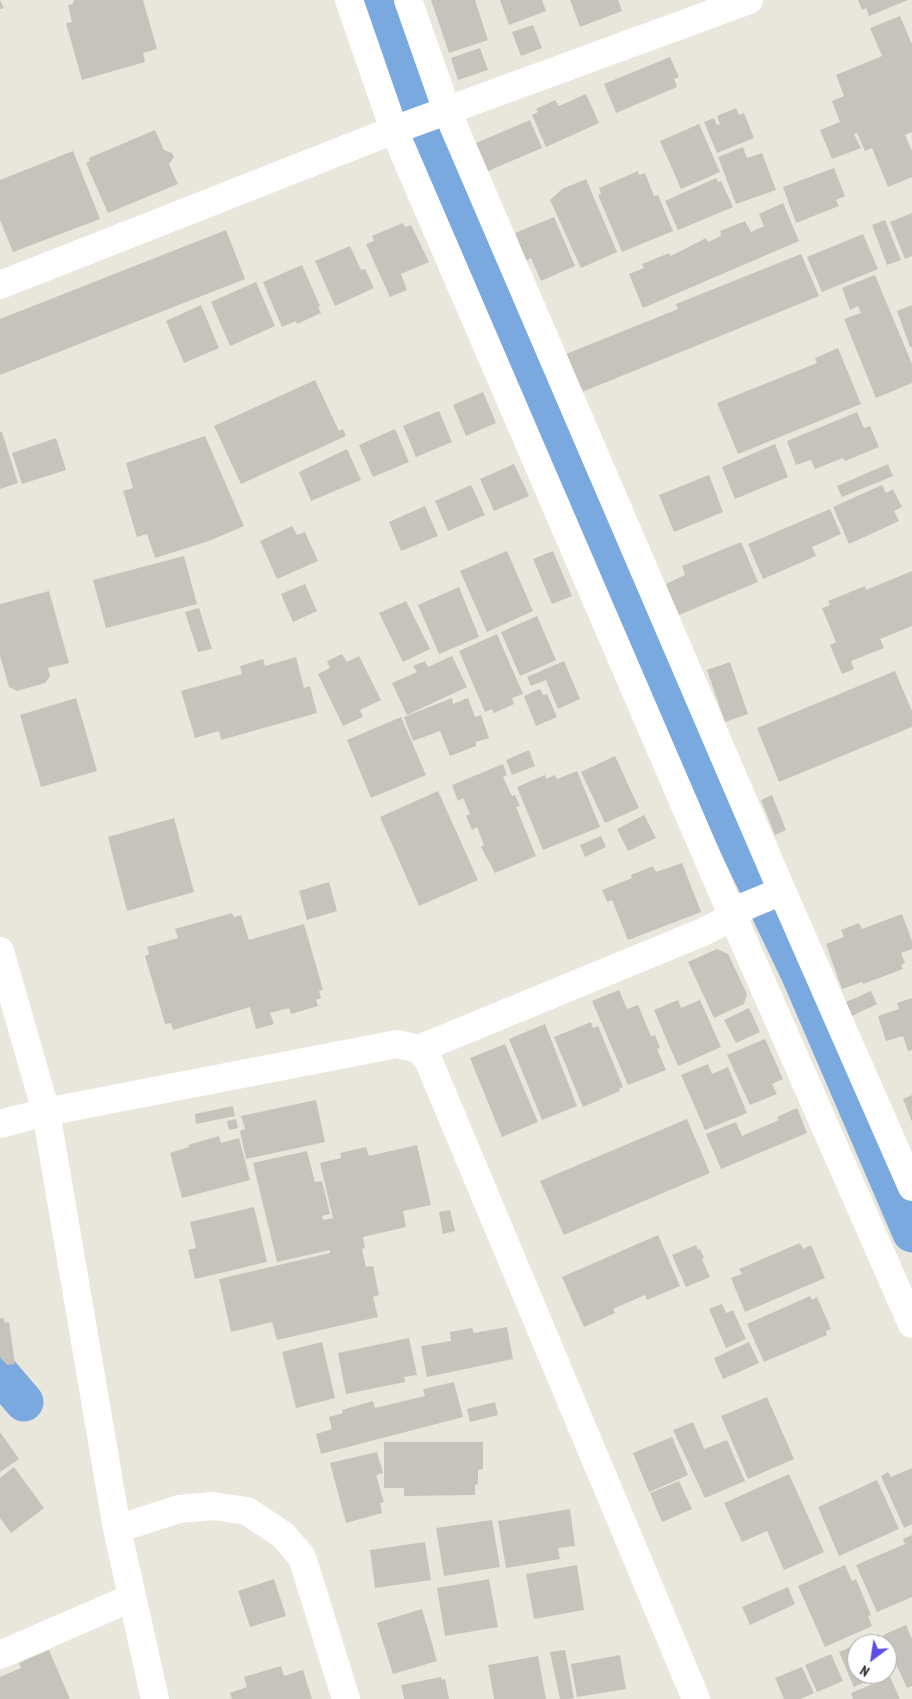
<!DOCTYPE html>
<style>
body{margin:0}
#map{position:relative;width:912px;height:1699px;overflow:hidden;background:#e9e7dc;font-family:"PT Sans Narrow",sans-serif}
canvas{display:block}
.north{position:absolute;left:847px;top:1634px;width:50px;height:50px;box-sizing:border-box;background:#fff;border:1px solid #a9a9a9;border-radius:50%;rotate:211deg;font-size:14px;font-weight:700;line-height:20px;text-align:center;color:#292929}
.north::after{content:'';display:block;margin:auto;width:18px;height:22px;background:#5b4ee4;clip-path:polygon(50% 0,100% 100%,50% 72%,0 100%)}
</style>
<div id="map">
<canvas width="912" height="1699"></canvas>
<div class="north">N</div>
</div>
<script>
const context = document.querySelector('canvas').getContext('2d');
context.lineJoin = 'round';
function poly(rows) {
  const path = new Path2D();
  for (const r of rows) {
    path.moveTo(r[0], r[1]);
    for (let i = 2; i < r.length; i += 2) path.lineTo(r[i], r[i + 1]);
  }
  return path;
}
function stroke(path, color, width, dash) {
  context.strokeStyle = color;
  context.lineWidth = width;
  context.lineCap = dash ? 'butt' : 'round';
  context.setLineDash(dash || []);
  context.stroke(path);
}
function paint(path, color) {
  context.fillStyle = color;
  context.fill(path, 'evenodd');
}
const canal = poly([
 [381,0,413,92,718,802,800,973,912,1233],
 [0,1374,24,1402]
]);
const building = poly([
 [0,0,4,8,0,9],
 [76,0,143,0,157,49,143,53,145,62,82,80,66,23,72,22,68,5,73,4,73,1],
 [431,0,475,0,488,40,449,53],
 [500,0,542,0,546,11,509,25],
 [570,0,618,0,622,11,580,27],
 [858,0,908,0,869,16,866,8,862,10],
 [900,16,912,44,912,132,905,135,912,151,912,177,888,187,872,148,865,151,857,133,854,134,861,148,832,159,820,130,840,122,832,101,844,96,836,75,882,56,870,28],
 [533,25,542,48,521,56,512,32],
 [480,48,488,70,458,80,451,58],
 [670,57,679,77,674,79,677,87,616,113,604,84],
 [586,94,599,123,546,147,532,115,538,112,536,109,555,100,559,106],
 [736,108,739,115,744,113,754,138,717,153,704,122,714,118,717,125,720,124,717,116],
 [530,120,542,148,488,171,476,143],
 [699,124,720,172,681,189,660,141],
 [155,130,164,150,172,153,174,157,169,164,178,184,108,213,86,163,90,161,89,158],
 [743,147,747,158,762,153,776,190,736,204,718,157],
 [73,151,100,219,13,252,0,220,0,180],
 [834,168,845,196,836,200,839,206,796,223,783,187],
 [638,171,639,175,645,173,654,196,658,195,673,231,622,252,598,195,601,194,599,188],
 [716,178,718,182,721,181,733,207,678,230,665,201],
 [586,179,617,252,581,268,550,200,562,189],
 [783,203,799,241,643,308,629,274,644,268,642,264,669,253,671,256,706,238,708,242,721,236,720,231,745,221,751,232,764,226,759,214],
 [912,213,912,256,905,259,890,222],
 [554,217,575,266,541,281,531,258,526,261,515,233],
 [885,220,901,260,887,265,872,225],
 [403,223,405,227,411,225,429,262,401,274,407,290,390,297,366,244,374,241,372,236],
 [226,230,245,279,0,375,0,319],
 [863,234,878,269,822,292,807,257],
 [350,246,361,270,365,269,374,288,335,306,315,261],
 [801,254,819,296,582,392,566,354,678,309,676,304],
 [302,265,320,306,318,307,321,313,297,324,296,321,282,327,263,282],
 [875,275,912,364,912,383,876,398,844,319,861,313,858,306,850,310,842,288],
 [256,282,275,326,230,346,211,302],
 [201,305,219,348,184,363,166,321],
 [912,305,912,347,910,347,897,311],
 [838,348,861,404,738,454,717,403,817,363,815,358],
 [315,380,339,431,343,429,346,436,241,484,214,426],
 [483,392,496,423,466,436,453,405],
 [439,411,452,442,416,457,403,426],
 [857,412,864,428,870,426,879,447,845,461,843,458,815,469,811,460,796,465,787,441],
 [395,429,409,462,373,477,359,445],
 [0,432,2,432,18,483,0,489],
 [205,436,244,526,209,541,155,558,147,534,137,537,123,491,133,488,126,463],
 [56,438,66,470,22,484,12,453],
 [775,444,788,477,735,499,722,467],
 [347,449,361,480,311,501,299,472],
 [514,464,529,496,494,511,480,479],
 [888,464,893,476,842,497,837,486],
 [709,475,723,512,674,532,659,495],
 [471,485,485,515,448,531,435,501],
 [882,485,886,493,893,489,902,507,894,511,899,521,849,544,833,507],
 [425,506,438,536,401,551,389,522],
 [830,509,841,534,812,547,816,556,763,579,748,544],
 [292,526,297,535,305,532,318,561,277,579,260,541],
 [741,542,758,582,679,615,666,584,685,575,682,566],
 [507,551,533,611,487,632,460,571],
 [553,551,572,596,552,604,533,559],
 [184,556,197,604,106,628,93,580],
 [912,571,912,626,880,639,884,648,851,661,854,669,842,674,830,645,836,642,822,608,830,605,828,601,865,586,866,590],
 [305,584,317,611,293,622,281,594],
 [459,587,479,637,439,654,418,605],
 [49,591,69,663,48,668,50,676,45,683,17,691,9,687,0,656,0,604],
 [406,601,430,649,403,662,379,613],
 [199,608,212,649,198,652,185,612],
 [537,616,556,660,520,676,501,632],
 [497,634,523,694,512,698,514,704,494,713,492,709,485,712,459,651],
 [342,654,347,662,359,656,381,700,360,710,363,717,343,726,318,674,330,668,327,661],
 [452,656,467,687,407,715,392,683,417,672,413,666,425,661,428,667],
 [296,657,304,688,310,686,317,713,221,740,219,731,195,738,181,691,242,674,240,666,263,659,265,666],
 [564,661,580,699,558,709,546,680,531,686,527,677],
 [730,662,748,714,725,722,707,670],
 [895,671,912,711,912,727,779,782,757,728],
 [540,689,543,695,547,694,557,717,536,726,524,696],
 [76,698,97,771,41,787,20,715],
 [452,698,453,704,468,698,475,717,481,715,489,738,476,742,476,746,450,756,440,731,413,741,404,717],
 [401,717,426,775,371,798,347,740],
 [529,750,535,766,512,775,506,760],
 [615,756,639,808,605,823,581,772],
 [503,764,507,775,503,777,512,796,515,795,520,806,516,807,536,856,495,873,481,847,484,845,477,827,472,830,466,816,470,814,463,798,458,801,452,785],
 [577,771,600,827,543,850,517,787,545,775,546,779,555,775,557,779],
 [438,791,478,880,419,906,380,817],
 [772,795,786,830,775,835,761,800],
 [644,815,656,838,628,851,617,829],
 [174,818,194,892,127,911,108,837],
 [601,836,606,847,585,857,580,845],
 [682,863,701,912,628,940,612,900,607,902,602,890,632,878,631,875,653,866,656,872],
 [329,882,337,911,307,920,299,891],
 [232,913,234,917,241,915,249,940,304,924,323,990,319,991,321,998,316,1000,318,1006,291,1014,289,1008,270,1013,274,1024,256,1029,250,1007,173,1030,171,1023,165,1024,145,956,149,954,147,947,178,938,175,929],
 [902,914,912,941,912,949,901,953,905,963,901,965,903,969,863,984,862,982,842,989,826,944,844,937,841,930,859,923,862,929],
 [717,949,728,954,747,994,744,1004,714,1018,688,962],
 [619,990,627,1009,638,1005,651,1036,655,1035,660,1048,657,1049,666,1070,628,1085,592,1001],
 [871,991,877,1004,852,1016,846,1002],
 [912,998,912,1050,908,1051,903,1036,886,1041,878,1016,899,1009,897,1003],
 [678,1000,681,1008,700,1000,721,1047,678,1066,654,1010],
 [749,1008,760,1032,736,1043,724,1020],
 [591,1022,593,1028,598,1026,623,1087,619,1089,620,1091,583,1107,554,1037],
 [545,1024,577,1106,542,1120,509,1039],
 [765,1039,783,1079,772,1084,777,1094,750,1105,727,1055],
 [505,1044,538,1122,502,1137,470,1058],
 [708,1064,712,1074,728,1067,747,1113,705,1130,681,1075],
 [912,1095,912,1122,903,1099],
 [316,1100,325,1142,246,1159,240,1131,245,1129,241,1116],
 [233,1106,235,1116,196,1124,195,1114],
 [797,1108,807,1133,721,1169,706,1134,736,1122,742,1136,779,1120,777,1117],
 [236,1119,238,1128,229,1130,227,1121],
 [687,1119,710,1173,564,1235,540,1181],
 [219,1136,221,1143,239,1138,250,1180,182,1198,170,1153,189,1147,188,1145],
 [417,1145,431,1205,403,1211,406,1227,363,1237,365,1248,362,1249,366,1267,373,1266,379,1295,373,1297,378,1317,277,1340,272,1322,231,1332,219,1279,330,1253,330,1250,277,1262,253,1163,307,1151,315,1182,322,1181,330,1214,322,1216,323,1220,333,1218,320,1163,341,1158,340,1153,366,1147,369,1156],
 [254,1207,267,1262,195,1279,188,1250,196,1248,190,1222],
 [450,1210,455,1231,443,1234,439,1212],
 [658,1235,680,1286,647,1300,645,1295,613,1309,615,1313,584,1327,562,1277],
 [800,1243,803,1249,811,1245,825,1278,745,1312,731,1278,742,1274,739,1269],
 [696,1245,698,1250,700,1249,704,1258,702,1259,710,1277,686,1287,672,1255],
 [810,1296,812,1300,817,1297,831,1329,826,1331,827,1335,764,1362,747,1324],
 [722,1304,726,1313,733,1310,746,1339,726,1348,709,1309],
 [3,1317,5,1323,9,1322,15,1364,7,1365,0,1357,0,1319],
 [507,1327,513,1359,427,1377,421,1346,451,1341,450,1332,472,1328,474,1333],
 [409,1338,417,1375,404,1377,405,1382,346,1394,338,1353],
 [322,1342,335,1398,296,1408,282,1352],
 [749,1342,759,1363,723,1379,714,1358],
 [454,1382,463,1417,321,1454,316,1434,332,1429,329,1417,343,1413,342,1410,373,1401,375,1408,425,1396,423,1389],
 [767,1397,794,1459,748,1479,721,1416],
 [495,1402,498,1415,470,1422,467,1409],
 [693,1422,704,1449,727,1440,745,1481,705,1498,673,1430],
 [0,1432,19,1459,0,1472],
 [672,1437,688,1475,649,1492,633,1453],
 [384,1442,483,1442,483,1469,478,1470,478,1484,475,1485,475,1495,404,1496,404,1488,384,1488],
 [377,1452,383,1473,376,1475,384,1502,380,1503,382,1513,346,1523,330,1463],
 [14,1467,44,1508,11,1533,0,1518,0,1478],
 [912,1468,912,1524,904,1528,881,1476,888,1472,891,1477],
 [789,1474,824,1552,784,1570,767,1531,742,1542,724,1503],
 [877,1480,899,1529,839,1556,818,1507],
 [679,1481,692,1509,662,1522,650,1493],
 [570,1509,575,1546,558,1548,560,1559,506,1568,498,1521],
 [492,1520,500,1567,444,1576,436,1528],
 [912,1535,912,1597,877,1612,856,1565,905,1544,903,1539],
 [425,1542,431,1580,375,1588,370,1550],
 [577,1565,584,1610,534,1619,526,1574],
 [845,1565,852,1581,856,1579,871,1615,868,1616,872,1626,825,1647,798,1586],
 [274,1579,286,1616,250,1627,238,1591],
 [489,1579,498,1627,445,1636,437,1588],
 [788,1587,795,1604,750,1625,742,1607],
 [422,1609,437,1661,393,1674,377,1623],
 [906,1625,912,1639,912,1686,907,1688,883,1635],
 [874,1637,877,1644,858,1644],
 [857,1644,857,1674,884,1674,854,1687,839,1652],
 [49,1650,70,1699,0,1699,0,1677,21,1668,19,1663],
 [565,1650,574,1698,570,1699,560,1699,550,1652],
 [831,1654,843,1681,817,1692,805,1665],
 [620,1655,626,1689,577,1697,571,1664],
 [538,1656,546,1699,494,1699,488,1665],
 [281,1666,284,1676,303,1670,312,1699,232,1699,230,1693,247,1687,244,1677],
 [802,1667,814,1693,801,1699,784,1699,775,1678],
 [441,1677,442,1680,445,1679,449,1699,404,1699,401,1685],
 [890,1677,900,1699,853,1699,851,1693]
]);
const street = poly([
 [349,0,394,130,733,917,912,1324],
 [408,0,447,111,782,891,912,1187],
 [419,1049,703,932,733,917,746,906,782,891],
 [0,1655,131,1598]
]);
const secondary = poly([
 [0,285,394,130,749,0],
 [0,951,46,1112,117,1529,155,1699],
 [0,1124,46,1112,397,1044,419,1049,429,1062,696,1699],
 [117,1529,179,1509,213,1506,247,1511,283,1535,302,1557,346,1699]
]);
stroke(canal, '#7aa9e0', 39);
paint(building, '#c5c3bb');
stroke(street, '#fff', 28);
stroke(secondary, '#fff', 28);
</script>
